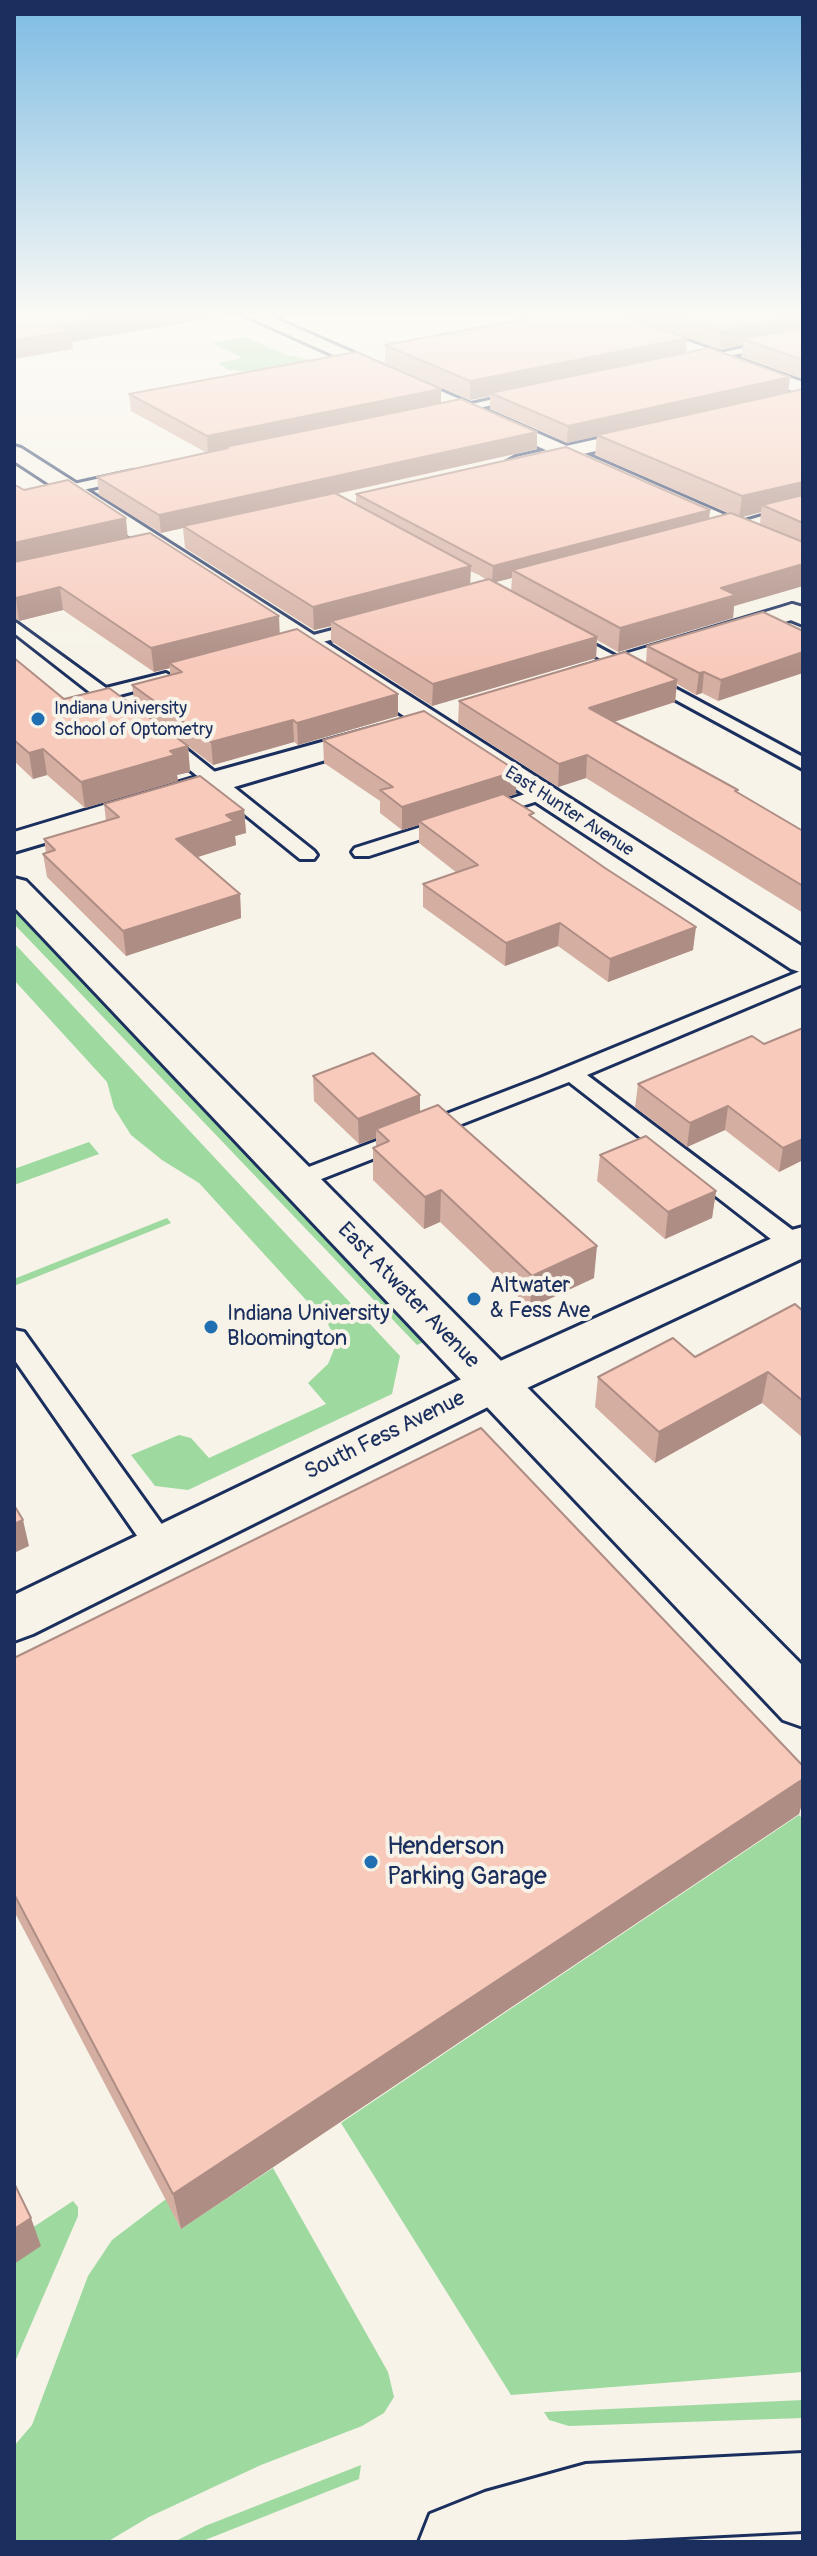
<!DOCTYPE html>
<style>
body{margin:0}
#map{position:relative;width:817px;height:2556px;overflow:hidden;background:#f7f3e8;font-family:Pangolin,sans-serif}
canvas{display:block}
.frame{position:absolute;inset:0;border:16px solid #1b2f5e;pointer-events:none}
</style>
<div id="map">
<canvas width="817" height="2556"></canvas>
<div class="frame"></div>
</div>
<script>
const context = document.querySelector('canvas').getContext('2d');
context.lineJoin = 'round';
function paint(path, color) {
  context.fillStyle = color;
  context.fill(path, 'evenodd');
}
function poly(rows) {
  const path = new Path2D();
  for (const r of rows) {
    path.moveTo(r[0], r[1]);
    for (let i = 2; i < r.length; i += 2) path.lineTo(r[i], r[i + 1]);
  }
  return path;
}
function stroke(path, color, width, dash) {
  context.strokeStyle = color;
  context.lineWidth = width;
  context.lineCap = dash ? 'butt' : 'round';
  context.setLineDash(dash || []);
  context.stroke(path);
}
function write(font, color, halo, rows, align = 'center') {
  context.font = font + ' Pangolin,sans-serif';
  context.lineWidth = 8;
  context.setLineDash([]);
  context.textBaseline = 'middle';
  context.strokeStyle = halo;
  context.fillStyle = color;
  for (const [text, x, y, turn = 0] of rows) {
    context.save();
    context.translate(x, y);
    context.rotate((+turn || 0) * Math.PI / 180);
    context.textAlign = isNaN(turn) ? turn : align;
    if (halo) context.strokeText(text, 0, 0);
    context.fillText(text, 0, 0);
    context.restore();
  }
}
const green = poly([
 [245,337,287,355,341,366,252,372,228,370,218,363,243,358,212,343],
 [14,909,430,1339,417,1345,14,924],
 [14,943,400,1356,392,1394,188,1490,155,1486,131,1455,179,1435,191,1438,209,1458,326,1404,308,1383,328,1364,335,1347,333,1335,328,1324,199,1183,162,1160,131,1135,114,1108,107,1082,14,980],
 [89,1142,99,1154,14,1185,14,1169],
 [167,1218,171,1223,14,1286,14,1279],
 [799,1815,803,1819,803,2372,511,2395,341,2123],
 [273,2168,388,2372,394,2397,384,2413,362,2426,261,2465,149,2517,107,2542,14,2542,14,2446,32,2425,88,2276,112,2240,166,2199,181,2229],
 [73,2201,78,2207,78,2216,14,2364,14,2264,32,2228],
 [803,2400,803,2418,569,2426,549,2420,544,2412],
 [361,2465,359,2479,200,2542,174,2542,205,2526]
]);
const lane = poly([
 [803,335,803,341,689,364,683,361,803,335],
 [525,392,531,395,529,397,442,416,436,412,525,392],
 [133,471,139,475,138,478,14,505,14,497,133,471],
 [803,504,803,512,718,535,711,531,803,504],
 [14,621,106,688,166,673,174,678,172,681,116,696,124,704,116,709,110,708,14,633,14,621],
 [363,622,371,627,368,630,285,652,277,647,279,644,363,622],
 [565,629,803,757,803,769,560,637,557,634,565,629],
 [160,732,166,733,314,851,317,855,314,859,300,859,154,741,151,737,154,733,160,732],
 [541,789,547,790,550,794,547,798,369,856,355,856,352,852,355,848,541,789],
 [803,970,803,984,587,1075,803,1238,803,1259,794,1257,569,1082,306,1185,297,1188,288,1185,285,1180,288,1175,540,1078,803,970],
 [14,1330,24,1332,171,1537,175,1545,171,1553,160,1557,149,1553,14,1359,14,1330]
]);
const street = poly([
 [581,312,606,312,803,382,803,395,584,316,581,312],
 [656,426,663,428,666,432,663,436,516,469,505,463,516,457,656,426],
 [14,446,21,448,803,947,803,973,791,969,14,461,14,446],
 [792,604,801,607,801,617,591,682,581,684,571,682,567,676,571,670,792,604],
 [380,726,390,729,394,735,390,741,14,852,14,832,206,774,380,726],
 [803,1227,803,1258,510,1396,33,1634,14,1641,14,1595,476,1372,788,1231,803,1227]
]);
const secondary = poly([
 [237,312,260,312,803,549,803,565,237,312],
 [792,604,803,607,803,625,783,617,779,612,783,607,792,604],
 [803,2453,803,2531,586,2542,419,2542,430,2514,485,2492,586,2464,803,2453]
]);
const primary = poly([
 [14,878,26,881,803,1666,803,1727,783,1720,14,907,14,878]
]);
const wall = poly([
 [519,312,614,312,687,338,686,353,788,393,803,389,803,586,734,606,733,618,618,652,597,640,596,658,432,706,331,641,331,626,314,630,185,548,183,528,161,533,99,495,97,477,207,453,131,411,129,394,441,389,441,403,537,449,337,494,356,504,356,494,710,510,709,519,730,514,595,455,597,436,567,443,490,409,490,396,470,400,385,363,385,345,521,320],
 [761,512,760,525,741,517],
 [470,571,479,575,487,580,470,584],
 [512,578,511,591,495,582],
 [614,312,803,312,803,379,741,357,743,345,719,349],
 [14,486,128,538,280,634,398,716,298,745,294,742,213,765,135,706,132,685,170,675,170,668,154,672,63,610,19,621,14,618],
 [763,612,718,701,702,693,696,695,677,684,675,702,614,722,803,831,803,913,586,778,558,787,458,723,459,701,646,663,647,646],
 [14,658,64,699,188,746,190,772,177,775,178,781,85,808,47,775,33,779,14,761],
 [323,740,516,794,507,797,693,950,608,982,558,946,505,966,423,907,423,884,457,873,419,843,419,825,402,830,380,813,380,801,324,763],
 [104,804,244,810,246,833,235,836,236,845,197,857,240,894,241,918,126,956,47,877,43,854,46,853,44,839,106,821],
 [803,1028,803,1160,779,1172,725,1130,687,1147,635,1107,638,1084,764,1044],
 [313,1076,420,1112,594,1278,530,1308,440,1222,424,1229,373,1180,373,1148,376,1146,376,1138,359,1144,314,1101],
 [600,1155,716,1191,712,1218,665,1239,597,1181],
 [803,1311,803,1438,762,1403,655,1463,595,1407,598,1377,695,1357],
 [14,1658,803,1766,803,1800,799,1814,181,2229,14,1911]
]);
const shadedWall = poly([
 [144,312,236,312,236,314,72,342,73,349,14,359,14,340,59,326],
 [803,316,803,333,743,339,743,345,719,349,721,331],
 [687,338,686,356,490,393,490,396,470,400,470,381],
 [790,377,788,393,567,443,568,426],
 [441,389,441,406,225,447,225,451,208,454,207,436],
 [537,432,537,449,185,527,183,526,183,528,161,533,159,515],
 [803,482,803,502,762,505,761,512,739,518,742,496],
 [710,510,708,526,512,570,512,578,492,583,493,566],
 [126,518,128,540,14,566,14,543],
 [803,564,803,586,734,606,733,618,618,652,620,628,721,588],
 [471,566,470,589,331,621,331,626,314,630,313,607],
 [60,587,63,610,19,621,16,598],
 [279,616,280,639,169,663,170,668,154,672,151,648],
 [597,637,596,658,432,706,433,684],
 [803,652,803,673,718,701,721,680],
 [704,672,702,693,696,695,699,673],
 [677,680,675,702,588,730,589,708],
 [398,694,398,716,298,745,297,723],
 [293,720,294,742,213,765,211,742],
 [188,746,190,772,177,775,178,781,85,808,81,782],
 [43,749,47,775,33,779,29,753],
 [587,755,586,778,558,787,559,764],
 [517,771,516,794,422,824,419,821,419,825,402,830,402,807],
 [244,810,246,833,235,836,236,845,179,863,176,839,226,815],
 [240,894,241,918,126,956,123,931],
 [560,923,558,946,505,966,506,943],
 [696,927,693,950,608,982,610,959],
 [420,1095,420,1121,376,1129,376,1138,359,1144,358,1119],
 [728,1106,725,1130,687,1147,690,1123],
 [803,1139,803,1160,779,1172,783,1148],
 [441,1190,440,1222,424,1229,425,1197],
 [716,1191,712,1218,665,1239,668,1212],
 [597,1246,594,1278,530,1308,532,1276],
 [768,1372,762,1403,655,1463,659,1432],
 [23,1520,29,1546,14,1553,14,1524],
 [803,1779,803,1800,799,1814,181,2229,173,2194],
 [31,2218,41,2246,14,2264,14,2229]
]);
const building = poly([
 [14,312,144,312,59,326,71,331,14,340,14,312],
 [523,312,614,312,687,338,470,381,385,345,525,319,523,312],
 [666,312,803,312,803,316,721,331,666,312],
 [803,327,803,360,743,339,803,327],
 [709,348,790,377,568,426,490,393,709,348],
 [356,352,441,389,207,436,129,394,356,352],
 [803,389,803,482,742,496,597,435,803,389],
 [461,399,537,432,159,515,97,477,228,448,225,447,461,399],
 [566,447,710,510,493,566,356,494,566,447],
 [68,480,126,518,14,543,14,486,17,486,24,490,68,480],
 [335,493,471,566,313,607,183,526,335,493],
 [803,495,803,523,762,505,803,495],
 [731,513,803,542,803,564,721,588,736,595,620,628,512,570,731,513],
 [150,533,279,616,151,648,60,587,16,598,14,597,14,562,150,533],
 [489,579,597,637,433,684,331,621,489,579],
 [763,612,803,631,803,652,721,680,704,672,699,673,647,646,763,612],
 [297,629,398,694,297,723,293,720,211,742,132,685,182,672,169,663,297,629],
 [625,652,677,680,589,708,738,790,735,791,803,831,803,886,587,755,559,764,459,701,625,652],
 [14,658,64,699,109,688,188,746,170,751,175,755,81,782,43,749,29,753,14,740,14,658],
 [424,711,517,771,402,807,380,790,393,787,323,740,424,711],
 [200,776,244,810,226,815,234,821,176,839,240,894,123,931,43,854,55,850,44,839,119,817,104,804,200,776],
 [503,794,534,813,529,815,605,868,696,927,610,959,560,923,506,943,423,884,478,865,419,821,503,794],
 [803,1028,803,1139,783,1148,728,1106,690,1123,638,1084,752,1036,764,1044,803,1028],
 [373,1053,420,1095,358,1119,313,1076,373,1053],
 [438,1105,597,1246,532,1276,441,1190,425,1197,373,1148,389,1141,376,1129,438,1105],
 [646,1136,716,1191,668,1212,600,1155,646,1136],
 [795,1304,803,1311,803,1401,768,1372,659,1432,598,1377,673,1338,695,1357,795,1304],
 [481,1428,803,1766,803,1779,173,2194,14,1894,14,1658,481,1428],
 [14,1505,23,1520,14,1524,14,1505],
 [14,2183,31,2218,14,2229,14,2183]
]);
const markers = [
 [38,719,8,"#1f6fb2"],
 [474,1299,8,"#1f6fb2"],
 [211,1327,8,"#1f6fb2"],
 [371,1862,8,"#1f6fb2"]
];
const farPoinames = [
 ["Indiana University",54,709],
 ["School of Optometry",54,730]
];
const farStreetnames = [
 ["East Hunter Avenue",569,812,33]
];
const poiNames = [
 ["Altwater",490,1286],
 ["& Fess Ave",490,1311],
 ["Indiana University",227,1314],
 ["Bloomington",227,1339]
];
const streetNames = [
 ["East Atwater Avenue",408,1296,46],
 ["South Fess Avenue",385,1436,-26]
];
const nearPoinames = [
 ["Henderson",387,1847],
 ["Parking Garage",387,1877]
];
paint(green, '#9ed9a0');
stroke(lane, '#1b2f5e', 6);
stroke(street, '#1b2f5e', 6);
stroke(secondary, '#1b2f5e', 6);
stroke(primary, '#1b2f5e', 6);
paint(lane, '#f7f3e8');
paint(street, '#f7f3e8');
paint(secondary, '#f7f3e8');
paint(primary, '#f7f3e8');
paint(wall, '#d5aea2');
paint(shadedWall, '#ae8d84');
paint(building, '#f8cabc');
stroke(building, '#ae8d84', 2);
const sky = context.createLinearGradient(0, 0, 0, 670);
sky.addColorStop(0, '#7cbbe3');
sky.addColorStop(0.47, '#fbfaf5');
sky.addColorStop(1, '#fbfaf500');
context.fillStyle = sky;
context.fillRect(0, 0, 817, 670);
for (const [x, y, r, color] of markers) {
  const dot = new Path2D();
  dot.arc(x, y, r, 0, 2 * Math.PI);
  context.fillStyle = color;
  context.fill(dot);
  stroke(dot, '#f7f3e8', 3);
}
write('18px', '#1b2f5e', '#f7f3e8', farPoinames, 'left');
write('18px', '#1b2f5e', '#f7f3e8', farStreetnames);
write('22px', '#1b2f5e', '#f7f3e8', poiNames, 'left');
write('22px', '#1b2f5e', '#f7f3e8', streetNames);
write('26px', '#1b2f5e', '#f7f3e8', nearPoinames, 'left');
</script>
